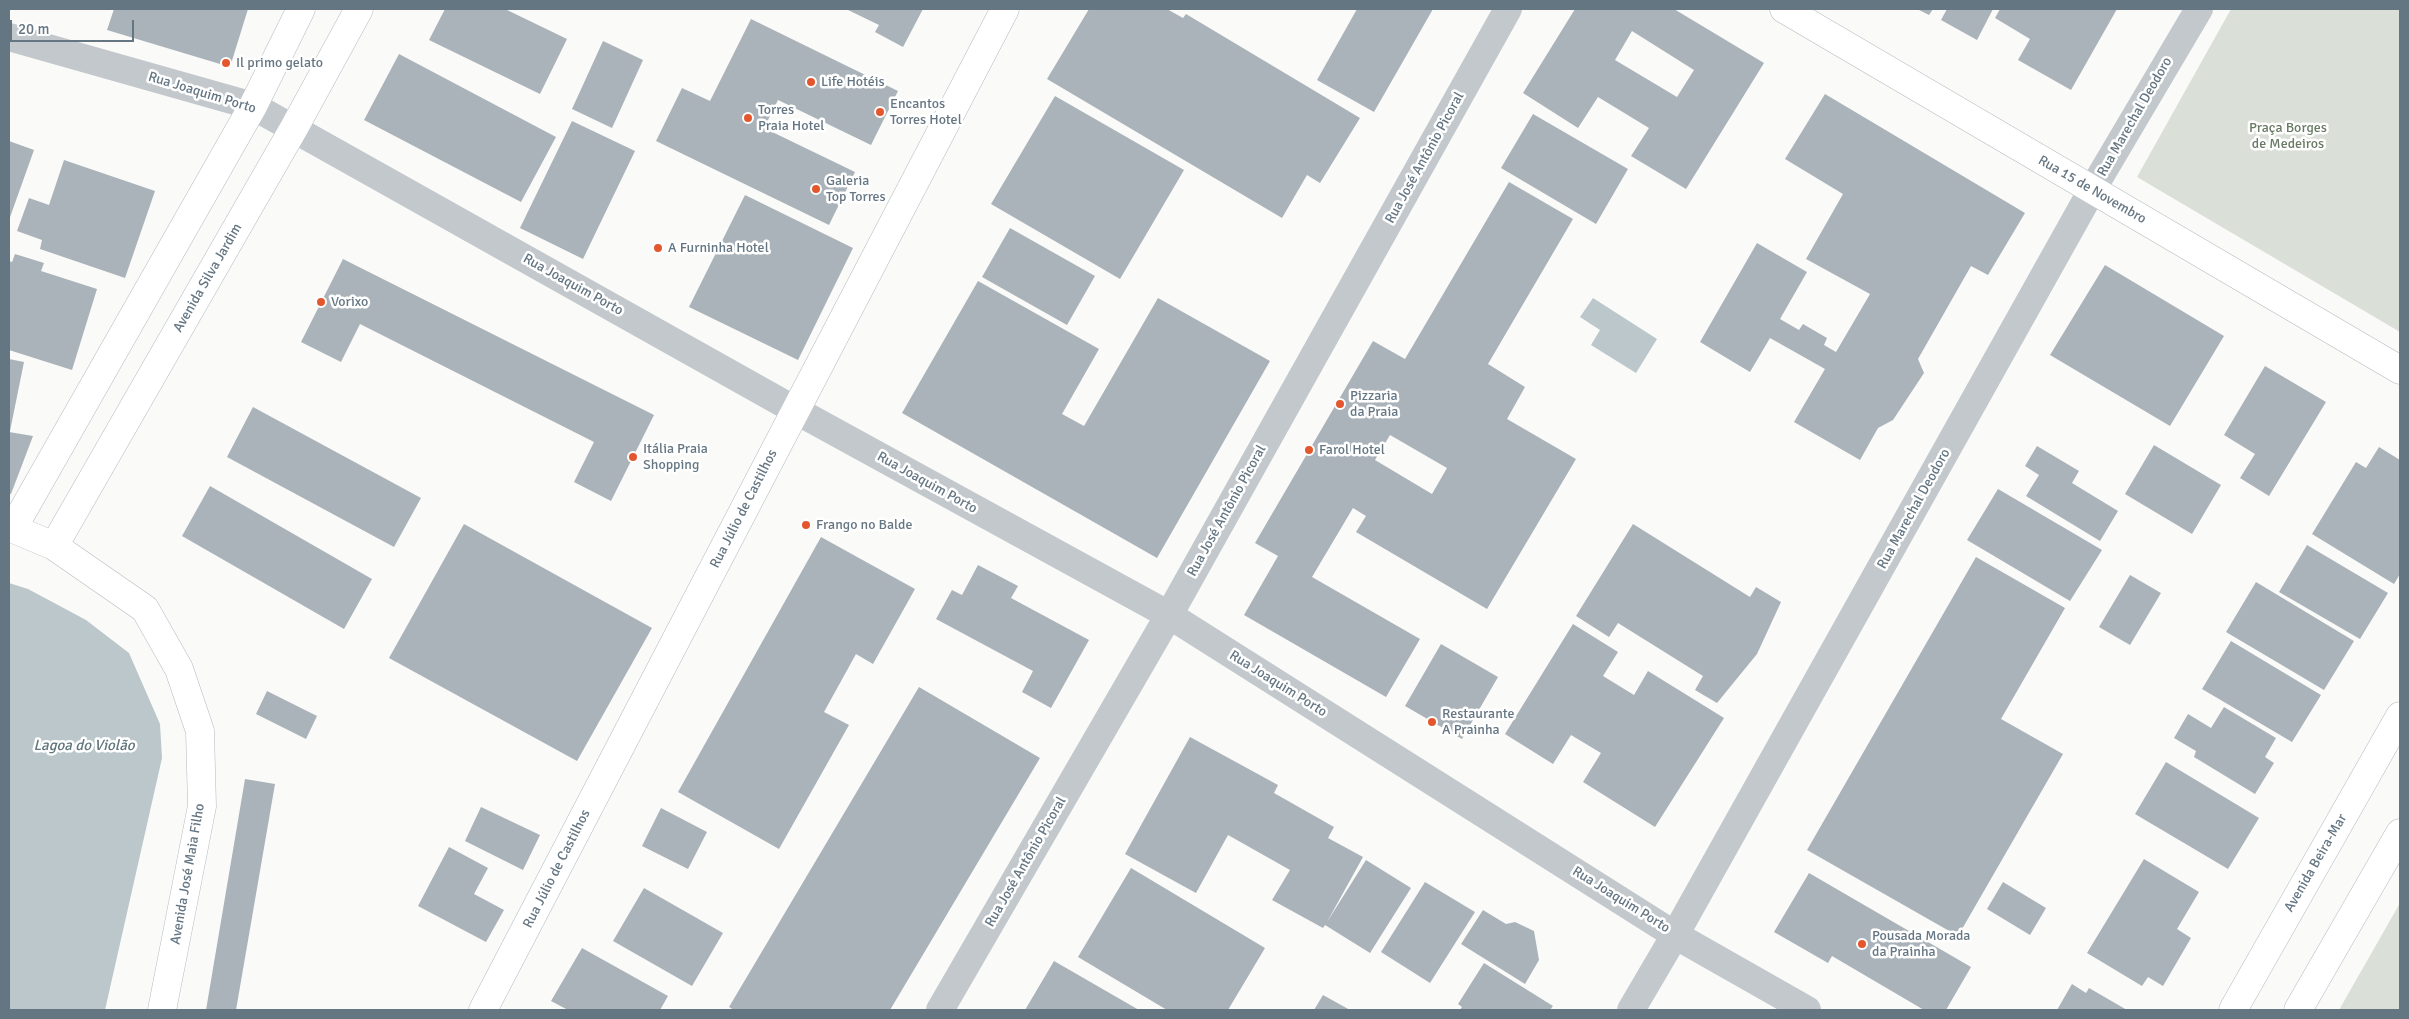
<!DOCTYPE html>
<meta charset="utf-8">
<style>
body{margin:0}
#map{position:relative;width:2409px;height:1019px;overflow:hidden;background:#fafaf8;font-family:Signika,sans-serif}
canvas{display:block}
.frame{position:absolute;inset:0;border:10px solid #657683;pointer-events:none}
.scale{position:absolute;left:10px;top:20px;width:124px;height:22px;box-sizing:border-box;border:2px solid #657683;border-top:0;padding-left:6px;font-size:15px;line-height:18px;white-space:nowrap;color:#657683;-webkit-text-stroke:4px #fff;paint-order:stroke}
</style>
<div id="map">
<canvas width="2409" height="1019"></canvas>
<div class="frame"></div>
<div class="scale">20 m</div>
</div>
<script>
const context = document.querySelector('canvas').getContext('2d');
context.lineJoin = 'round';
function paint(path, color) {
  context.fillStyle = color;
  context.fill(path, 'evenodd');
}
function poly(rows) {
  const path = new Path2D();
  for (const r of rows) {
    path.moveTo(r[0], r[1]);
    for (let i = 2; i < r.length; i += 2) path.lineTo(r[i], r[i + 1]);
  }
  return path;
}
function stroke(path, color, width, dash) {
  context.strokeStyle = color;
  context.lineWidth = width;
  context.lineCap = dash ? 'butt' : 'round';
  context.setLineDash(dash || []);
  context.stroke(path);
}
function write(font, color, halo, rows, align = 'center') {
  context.font = font + ' Signika,sans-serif';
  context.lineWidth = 5;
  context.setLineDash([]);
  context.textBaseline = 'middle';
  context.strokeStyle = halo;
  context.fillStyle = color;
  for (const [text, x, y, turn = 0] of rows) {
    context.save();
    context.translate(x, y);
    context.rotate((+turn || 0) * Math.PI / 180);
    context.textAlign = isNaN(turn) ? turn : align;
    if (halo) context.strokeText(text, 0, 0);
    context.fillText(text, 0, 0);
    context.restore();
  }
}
const green = poly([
 [2231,9,2400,9,2400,332,2137,177],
 [2400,903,2400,1010,2339,1010]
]);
const water = poly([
 [1593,298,1657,339,1636,373,1591,345,1600,330,1580,317],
 [9,583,28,589,86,620,129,653,160,724,162,758,105,1010,9,1010]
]);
const building = poly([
 [114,9,248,9,230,67,107,30],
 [445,9,505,9,567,39,540,94,429,40],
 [846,9,923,9,903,47,875,32,879,25],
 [1089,9,1167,9,1183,18,1186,14,1360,118,1320,183,1307,175,1282,218,1047,79],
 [1357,9,1433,9,1374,112,1317,80],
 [1575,9,1674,9,1764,63,1686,189,1631,156,1649,128,1598,97,1578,128,1523,93],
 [1632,31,1694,70,1677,97,1615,60],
 [1917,9,1933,9,1929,15],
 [1947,9,1993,9,1977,40,1941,20],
 [2000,9,2117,9,2071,90,2018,60,2030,39,1995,18],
 [751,19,898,91,871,145,778,100,764,128,855,172,829,225,656,141,682,88,710,101],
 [603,41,643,60,612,128,572,109],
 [399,54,556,137,521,202,364,120],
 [1825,94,2025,213,1988,275,1971,266,1918,359,1924,373,1893,420,1878,428,1860,460,1794,422,1825,369,1770,338,1750,372,1700,342,1757,243,1807,272,1780,319,1799,330,1803,324,1827,338,1824,345,1836,352,1870,294,1806,259,1843,194,1785,159],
 [1055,96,1184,170,1120,279,991,204],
 [1533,114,1628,169,1596,224,1501,168],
 [572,121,635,151,583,259,520,228],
 [9,141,34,150,9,220],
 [64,160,155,191,125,278,40,249,42,240,17,231,29,198,49,205],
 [1509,182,1573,219,1488,364,1525,387,1507,419,1576,459,1487,609,1356,532,1366,516,1353,508,1312,577,1420,639,1386,697,1244,615,1278,556,1255,543,1373,341,1405,359],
 [1390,435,1447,468,1432,494,1375,460],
 [745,195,853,248,798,360,689,307],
 [1010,228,1095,276,1067,325,982,277],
 [15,254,44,263,41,271,97,289,72,370,9,350,9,261,12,262],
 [343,259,654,415,611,501,574,482,594,442,360,324,341,362,301,342],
 [2105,265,2224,336,2170,426,2050,355],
 [978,281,1099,349,1062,414,1084,426,1158,298,1270,361,1157,558,902,413],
 [9,359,24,362,10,431,9,431],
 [2265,366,2326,402,2269,496,2240,478,2255,454,2224,435],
 [253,407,421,498,394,547,227,457],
 [9,432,33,436,11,494,9,494],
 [2154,445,2221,485,2192,534,2125,494],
 [2037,446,2079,471,2072,483,2118,511,2100,541,2026,496,2039,475,2025,466],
 [2379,447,2400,460,2400,574,2394,584,2312,534,2356,462,2366,468],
 [210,486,372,579,344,629,182,536],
 [1998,489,2102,550,2070,601,1967,540],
 [464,524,652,628,577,761,389,658],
 [1633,524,1750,597,1756,587,1781,602,1757,654,1717,703,1695,690,1703,676,1618,623,1609,637,1576,616],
 [821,537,915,589,873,664,856,654,824,712,849,725,779,849,678,792],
 [2307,545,2388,593,2360,639,2279,592],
 [1976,557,2065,608,2001,719,2063,754,1958,936,1807,850],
 [978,565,1018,586,1011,598,1089,640,1051,708,1022,692,1033,671,936,619,952,590,962,595],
 [2130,575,2161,593,2130,645,2099,627],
 [2256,582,2354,641,2324,690,2226,632],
 [1573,624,1618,652,1603,676,1634,695,1648,671,1724,718,1655,827,1583,782,1601,753,1571,735,1553,764,1505,734],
 [2231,641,2321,695,2292,742,2202,689],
 [1441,644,1498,677,1462,739,1405,706],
 [919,687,1040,758,890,1010,734,1010,729,1007],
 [267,691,317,716,306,739,256,714],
 [2224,707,2276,738,2265,757,2274,763,2255,794,2194,757,2196,751,2174,738,2188,714,2211,728],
 [1190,737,1278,785,1274,793,1334,827,1328,838,1363,857,1327,922,1366,860,1411,888,1370,953,1325,925,1323,928,1272,900,1290,870,1228,835,1196,893,1125,854],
 [2166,762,2259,818,2228,869,2135,814],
 [245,779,275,784,236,1010,206,1010],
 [481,807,540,835,523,870,465,841],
 [661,808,707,832,688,869,642,846],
 [449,847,488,868,474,894,504,910,486,942,418,906],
 [2144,859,2199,892,2177,929,2191,938,2163,986,2148,977,2142,986,2087,953],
 [1131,868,1265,948,1228,1010,1167,1010,1078,957],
 [1809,873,1971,967,1946,1010,1924,1010,1832,956,1828,963,1774,932],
 [1425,882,1475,912,1430,983,1381,952],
 [2003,882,2046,908,2030,935,1987,909],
 [644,888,723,933,692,986,613,941],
 [1483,910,1506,924,1515,922,1534,931,1539,960,1525,984,1461,944],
 [582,948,668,996,660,1010,568,1010,551,1001],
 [1054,961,1139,1010,1025,1010],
 [1484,963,1553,1006,1550,1010,1460,1010,1462,1007,1458,1004],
 [2072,984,2086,993,2089,988,2127,1010,2057,1010],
 [1323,995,1350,1010,1314,1010]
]);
const street = poly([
 [9,37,253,106,795,410,1169,615,1675,935,1807,1010],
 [940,1010,1169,615,1508,9],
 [1631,1010,1675,935,2092,190,2199,9]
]);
const secondary = poly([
 [1784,9,2400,370],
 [9,527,54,546,145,609,179,669,200,731,202,806,162,1010],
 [13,528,253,106,301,9],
 [54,546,294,128,359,9],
 [483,1010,1005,9],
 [2233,1010,2400,716],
 [2298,1010,2400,833]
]);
const markers = [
 [226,63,5,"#e4572e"],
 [811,82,5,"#e4572e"],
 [880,112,5,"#e4572e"],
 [748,118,5,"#e4572e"],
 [816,189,5,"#e4572e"],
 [658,248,5,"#e4572e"],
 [321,302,5,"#e4572e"],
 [1340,404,5,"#e4572e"],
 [1309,450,5,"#e4572e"],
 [633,457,5,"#e4572e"],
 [806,525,5,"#e4572e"],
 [1432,722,5,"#e4572e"],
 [1862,944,5,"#e4572e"]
];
const poiNames = [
 ["Il primo gelato",236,63],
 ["Life Hotéis",821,82],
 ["Encantos",890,104],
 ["Torres Hotel",890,120],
 ["Torres",758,110],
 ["Praia Hotel",758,126],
 ["Galeria",826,181],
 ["Top Torres",826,197],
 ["A Furninha Hotel",668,248],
 ["Vorixo",331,302],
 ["Pizzaria",1350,396],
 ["da Praia",1350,412],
 ["Itália Praia",643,449],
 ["Shopping",643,465],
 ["Farol Hotel",1319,450],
 ["Frango no Balde",816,525],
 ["Restaurante",1442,714],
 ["A Prainha",1442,730],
 ["Pousada Morada",1872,936],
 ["da Prainha",1872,952]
];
const streetNames = [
 ["Rua Joaquim Porto",202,93,17],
 ["Rua Marechal Deodoro",2135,117,-60],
 ["Rua José Antônio Picoral",1425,158,-61],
 ["Rua 15 de Novembro",2092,190,30],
 ["Avenida Silva Jardim",208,278,-60],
 ["Rua Joaquim Porto",573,285,29],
 ["Rua Joaquim Porto",927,483,29],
 ["Rua Júlio de Castilhos",744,509,-63],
 ["Rua Marechal Deodoro",1914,509,-61],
 ["Rua José Antônio Picoral",1227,511,-61],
 ["Rua Joaquim Porto",1278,684,32],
 ["Rua José Antônio Picoral",1026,862,-60],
 ["Avenida Beira-Mar",2316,863,-60],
 ["Rua Júlio de Castilhos",557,869,-63],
 ["Avenida José Maia Filho",188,874,-80],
 ["Rua Joaquim Porto",1621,900,32]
];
const parkNames = [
 ["Praça Borges",2288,128],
 ["de Medeiros",2288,144]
];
const waterNames = [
 ["Lagoa do Violão",84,746]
];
paint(green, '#dadfd7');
paint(water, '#bbc7cb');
paint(building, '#aab3b9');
stroke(secondary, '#b3babf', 29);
stroke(street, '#c3c8cc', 28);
stroke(secondary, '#fff', 28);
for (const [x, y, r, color] of markers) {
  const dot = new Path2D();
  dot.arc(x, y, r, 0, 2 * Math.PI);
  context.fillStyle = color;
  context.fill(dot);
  stroke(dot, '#fff', 2);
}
write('14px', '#657683', '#fff', poiNames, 'left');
write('14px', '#657683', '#fff', streetNames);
write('14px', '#687a64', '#fff', parkNames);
write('italic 15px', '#60757c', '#fff', waterNames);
</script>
